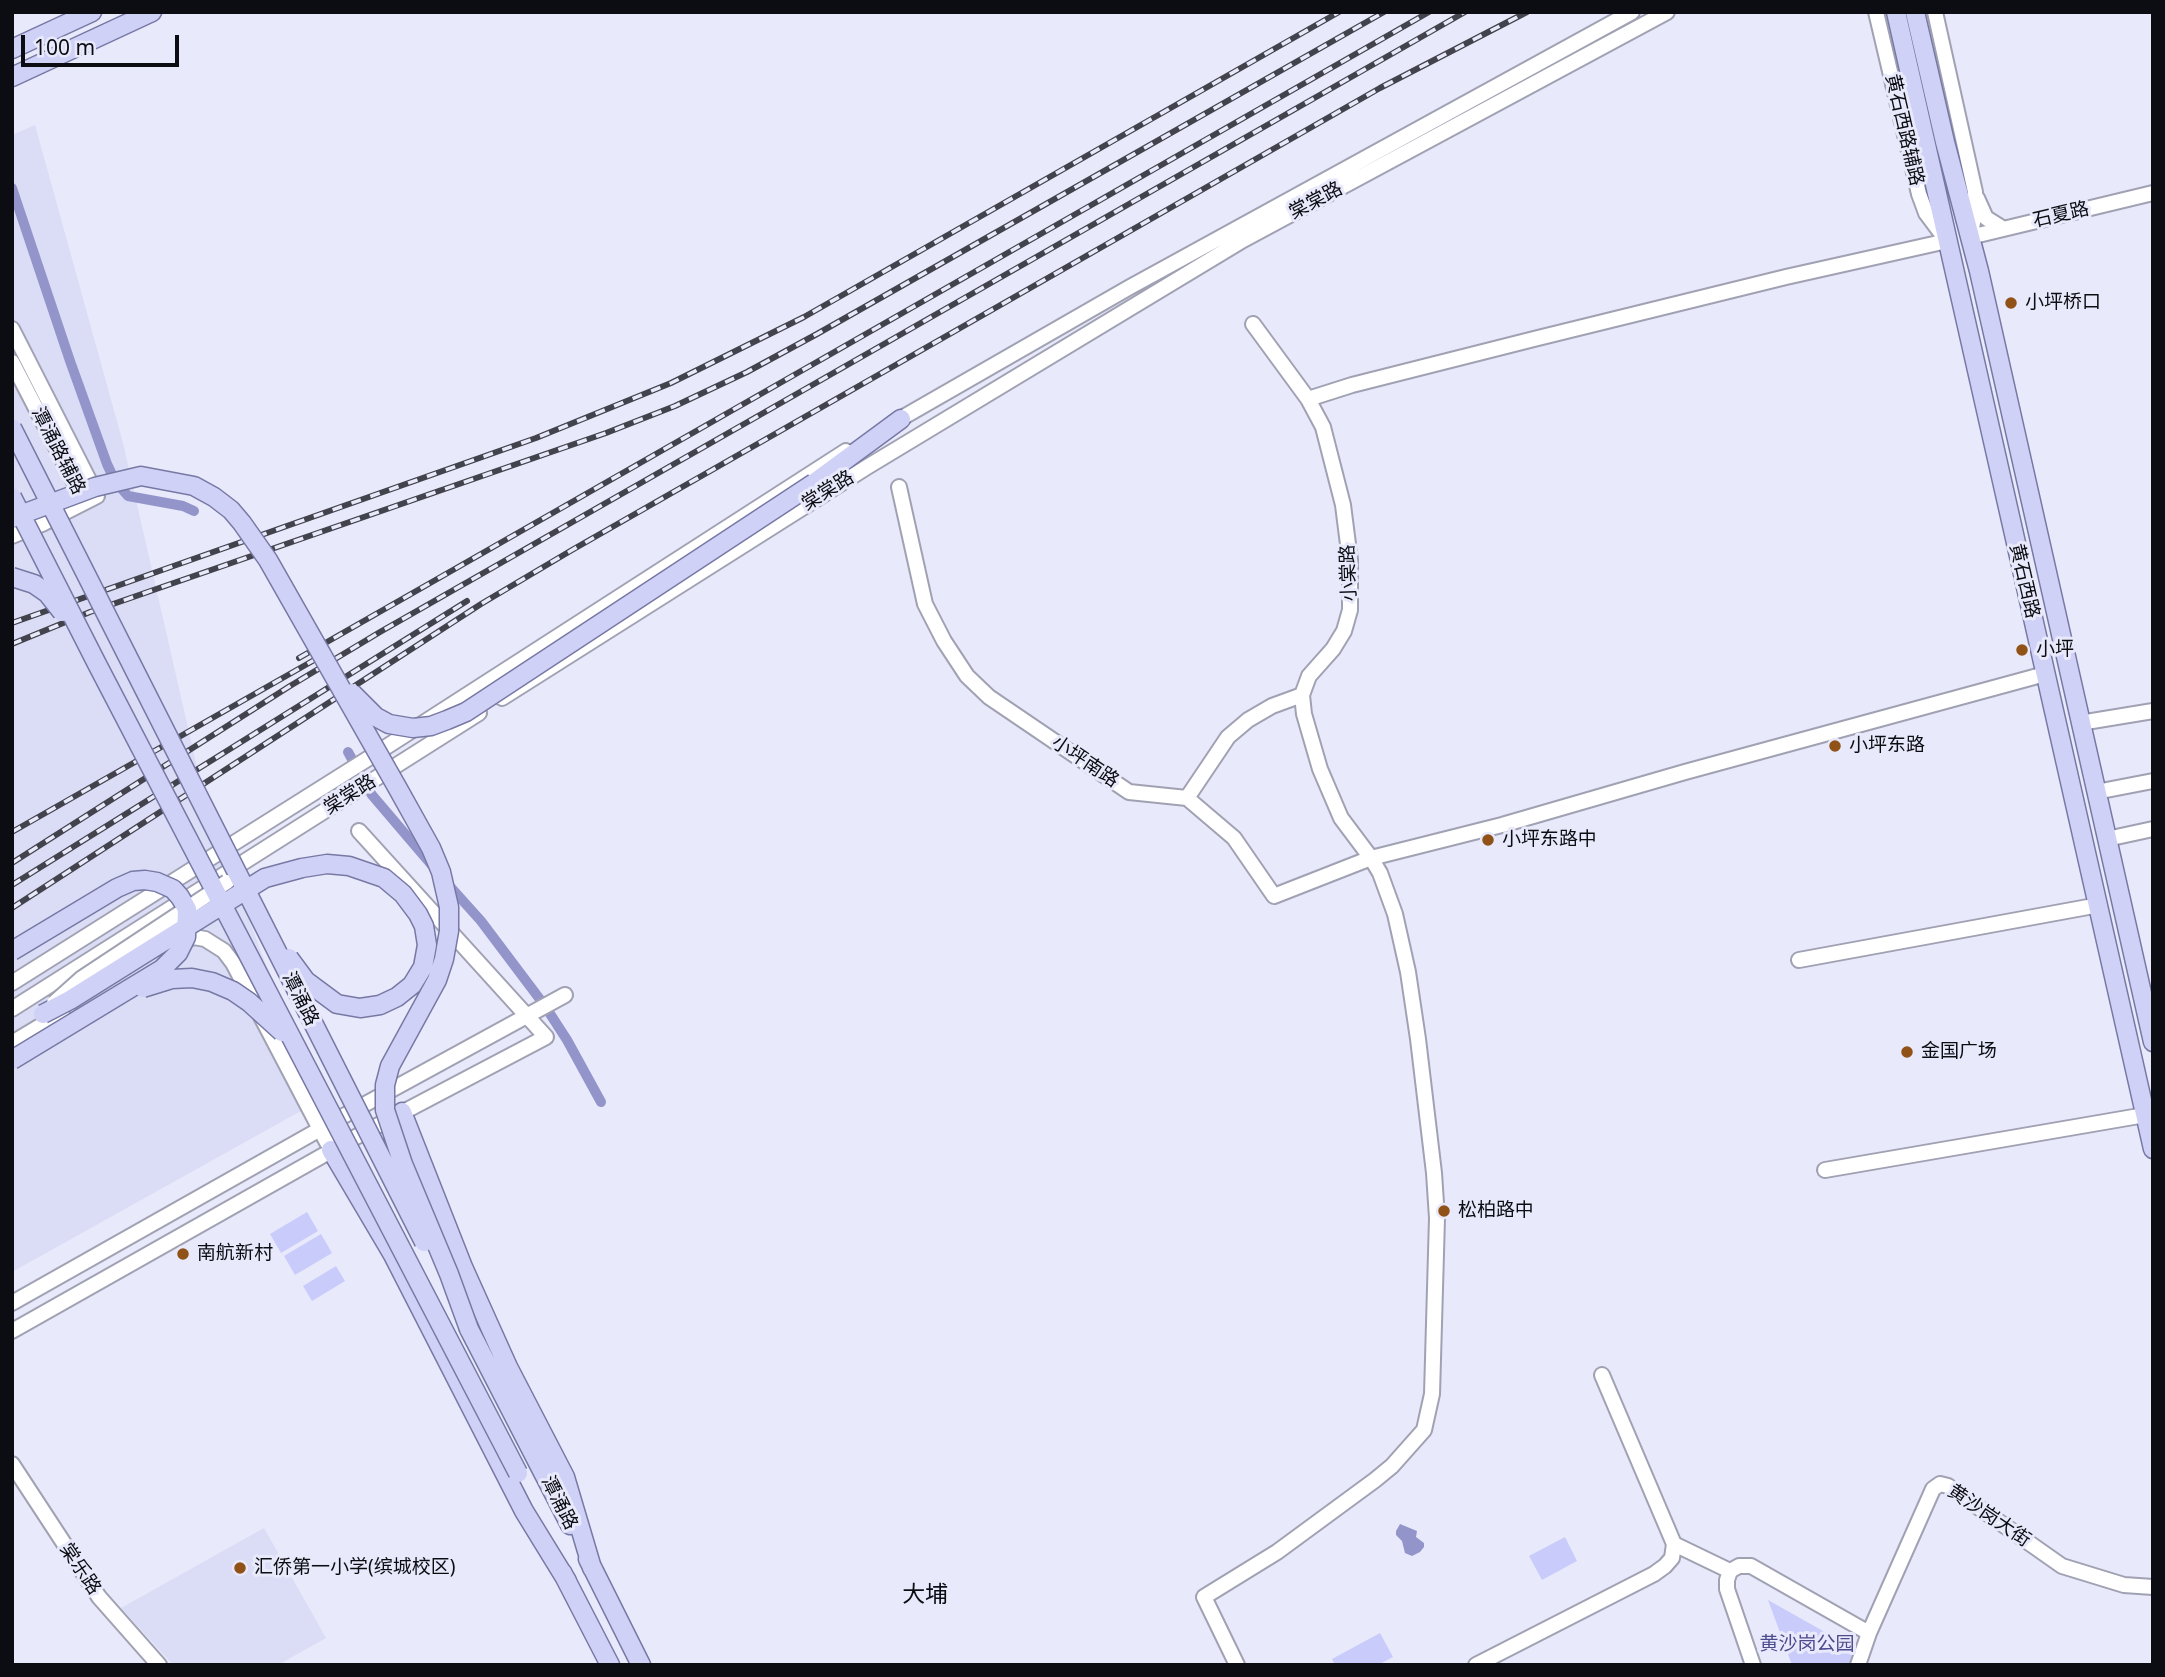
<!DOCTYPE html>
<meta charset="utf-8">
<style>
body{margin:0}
#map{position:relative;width:2165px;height:1677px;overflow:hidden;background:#e8e9fb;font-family:"Noto Sans",sans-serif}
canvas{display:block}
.frame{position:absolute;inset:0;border:14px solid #0c0d13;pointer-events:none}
.scale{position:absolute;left:21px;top:35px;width:158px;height:32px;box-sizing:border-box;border:4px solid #0c0d13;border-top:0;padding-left:9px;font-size:21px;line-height:24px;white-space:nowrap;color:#0c0d13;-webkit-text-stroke:5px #e8e9fb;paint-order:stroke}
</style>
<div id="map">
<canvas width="2165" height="1677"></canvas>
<div class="frame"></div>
<div class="scale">100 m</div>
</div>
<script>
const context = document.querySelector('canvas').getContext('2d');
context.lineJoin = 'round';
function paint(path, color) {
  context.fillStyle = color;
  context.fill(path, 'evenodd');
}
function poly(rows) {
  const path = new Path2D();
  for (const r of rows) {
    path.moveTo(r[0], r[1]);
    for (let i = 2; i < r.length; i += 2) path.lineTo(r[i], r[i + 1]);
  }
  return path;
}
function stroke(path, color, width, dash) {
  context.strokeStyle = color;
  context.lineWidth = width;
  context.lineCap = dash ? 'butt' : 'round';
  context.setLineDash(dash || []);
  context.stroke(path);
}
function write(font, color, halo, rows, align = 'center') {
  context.font = font + ' "Noto Sans","Noto Sans SC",sans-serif';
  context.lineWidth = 6;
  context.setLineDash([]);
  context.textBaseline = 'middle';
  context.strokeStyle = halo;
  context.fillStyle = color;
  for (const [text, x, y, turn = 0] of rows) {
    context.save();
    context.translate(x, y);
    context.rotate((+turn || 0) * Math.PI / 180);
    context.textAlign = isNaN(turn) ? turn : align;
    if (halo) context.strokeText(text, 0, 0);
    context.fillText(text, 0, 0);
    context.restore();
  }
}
const built = poly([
 [35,125,123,443,204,798,317,1102,12,1272,12,135],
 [264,1528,326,1638,278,1665,173,1665,121,1608]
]);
const green = poly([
 [307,1212,318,1231,281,1253,270,1234],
 [321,1234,332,1253,295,1275,284,1256],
 [336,1266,345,1281,312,1301,303,1286],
 [1565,1537,1577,1561,1542,1580,1529,1556],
 [1768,1600,1862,1653,1858,1665,1792,1665],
 [1380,1633,1393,1657,1378,1665,1335,1665,1332,1659]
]);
const water = poly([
 [1400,1524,1417,1531,1416,1537,1424,1543,1424,1547,1420,1552,1412,1556,1405,1553,1402,1541,1396,1535,1396,1531]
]);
const canal = poly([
 [12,188,70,361,107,464,115,481,128,496,183,506,194,511],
 [348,752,372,795,436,870],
 [446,882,481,921,545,1006,567,1040,601,1102]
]);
const minor = poly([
 [1935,12,1975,192,1975,213,1970,237,2153,193],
 [1977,198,1986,218,2002,228],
 [12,329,97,496,42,524,12,536],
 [12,362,84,501],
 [1308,399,1352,385,1538,338,1786,277,1947,241,1926,213,1919,194,1876,12],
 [893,423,1130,287,1632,12],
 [899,487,925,604,944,641,967,676,989,697,1129,792,1187,798,1234,838,1274,896,1371,858,1502,825,1685,772,2045,674],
 [502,698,867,467,1243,240,1667,12],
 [2080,723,2153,711],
 [2096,792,2153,781],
 [1187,798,1228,737,1248,720,1272,706,1302,695],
 [2107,839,2153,829],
 [177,943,194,937,205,939,224,951,233,963,331,1150],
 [1799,960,2099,905],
 [12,983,369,758,846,451],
 [12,1009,479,713],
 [12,1043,62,1013],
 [1825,1170,2145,1115],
 [12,1303,338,1119,565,995],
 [12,1331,352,1139,546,1037,359,831],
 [12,1464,99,1597,159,1665],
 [1674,1544,1730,1571],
 [1237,1665,1204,1597,1277,1552,1375,1480,1392,1466,1424,1430,1432,1394,1437,1218,1434,1173,1418,1039,1408,972,1395,914,1380,873,1371,858,1341,818,1320,769,1304,714,1302,695,1309,676,1333,649,1344,631,1350,610,1350,560,1343,505,1323,427,1308,399,1253,324],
 [1476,1665,1654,1574,1665,1566,1672,1558,1674,1544,1602,1375],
 [1753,1665,1727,1589,1727,1580,1730,1571,1739,1566,1751,1566,1869,1633],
 [1858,1665,1869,1633,1933,1489,1940,1484,1948,1486,2062,1566,2124,1585,2153,1587]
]);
const major = poly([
 [1896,12,2153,1149],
 [1915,12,1945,142,1979,271,2153,1042],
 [12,49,92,12],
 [12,77,152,12],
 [814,483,901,419],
 [402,1112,463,1267,508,1367,565,1477,592,1568],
 [331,1150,393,1255,524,1511,567,1581],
 [469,1329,570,1525],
 [588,1559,641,1665],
 [562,1572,610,1665]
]);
const rail = poly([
 [12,623,536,438,671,383,804,317,1339,12],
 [12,644,90,612,606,433,675,406,747,372,817,334,1384,12],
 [299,658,1429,12],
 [12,832,316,659],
 [12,863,290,686,380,632,1465,12],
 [12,885,467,601],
 [12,908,481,604,572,550,1380,88,1527,12]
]);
const minorBridge = poly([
 [54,1003,82,978,227,882]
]);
const majorBridge = poly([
 [12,428,424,1242],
 [12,497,97,664,518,1473],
 [12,518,95,487,141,476,194,486,214,497,231,510,242,523,268,560,397,787,431,848,441,872,449,907,449,931,444,959,437,980,390,1066,385,1085,385,1110,403,1164,449,1274,469,1329],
 [12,577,34,584,47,593,62,612],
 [352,693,376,717,389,724,413,728,431,726,447,720,466,712,814,483],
 [12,951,117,888,133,881,145,880,157,882,173,889,180,897,187,909,186,937,178,953,162,969,12,1060],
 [143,988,172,979,192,978,212,982,233,991,249,1002,282,1032],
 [43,1014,70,1000,265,878,302,868,327,864,349,866,384,878,403,894,418,914,424,926,427,945,423,967,412,985,397,997,380,1005,360,1008,337,1004,306,981,289,958]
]);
const markers = [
 [2011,303,7,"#905216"],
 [2022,650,7,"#905216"],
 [1835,746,7,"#905216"],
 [1488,840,7,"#905216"],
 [1907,1052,7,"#905216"],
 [1444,1211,7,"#905216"],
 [183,1254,7,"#905216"],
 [240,1568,7,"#905216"]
];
const streetNames = [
 ["黄石西路辅路",1904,130,77],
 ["棠棠路",1316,201,-28],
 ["石夏路",2061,215,-13],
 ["潭涌路辅路",58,451,63],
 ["棠棠路",828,491,-32],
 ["小棠路",1349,573,-92],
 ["黄石西路",2024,581,77],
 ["小坪南路",1085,762,34],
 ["棠棠路",350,795,-32],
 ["潭涌路",300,999,63],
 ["潭涌路",559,1503,63],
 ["黄沙岗大街",1989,1516,34],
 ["棠乐路",80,1569,56]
];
const poiNames = [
 ["小坪桥口",2025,303],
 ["小坪",2036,650],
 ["小坪东路",1849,746],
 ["小坪东路中",1502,840],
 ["金国广场",1921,1052],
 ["松柏路中",1458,1211],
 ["南航新村",197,1254],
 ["汇侨第一小学(缤城校区)",254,1568]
];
const parkNames = [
 ["黄沙岗公园",1807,1645]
];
const quarterNames = [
 ["大埔",925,1595]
];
paint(built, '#dbddf6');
paint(green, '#c9ccfb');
paint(water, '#9395ca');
stroke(canal, '#9395ca', 10);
stroke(minor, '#a0a2b3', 18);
stroke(major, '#7779a4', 21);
stroke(minor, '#fff', 14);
stroke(major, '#d0d1f7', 18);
stroke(rail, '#42434c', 6);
stroke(rail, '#e8e9fb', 3.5, [10]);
stroke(minorBridge, '#a0a2b3', 18, []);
stroke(majorBridge, '#7779a4', 21, []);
stroke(minorBridge, '#fff', 14);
stroke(majorBridge, '#d0d1f7', 18);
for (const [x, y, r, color] of markers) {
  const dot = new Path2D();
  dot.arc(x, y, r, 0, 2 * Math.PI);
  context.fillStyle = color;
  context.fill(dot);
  stroke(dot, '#e8e9fb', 2.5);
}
write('19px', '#0c0d13', '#e8e9fb', streetNames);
write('19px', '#0c0d13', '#e8e9fb', poiNames, 'left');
write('19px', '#4d4b8e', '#e8e9fb', parkNames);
write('23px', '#0c0d13', '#e8e9fb', quarterNames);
</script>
